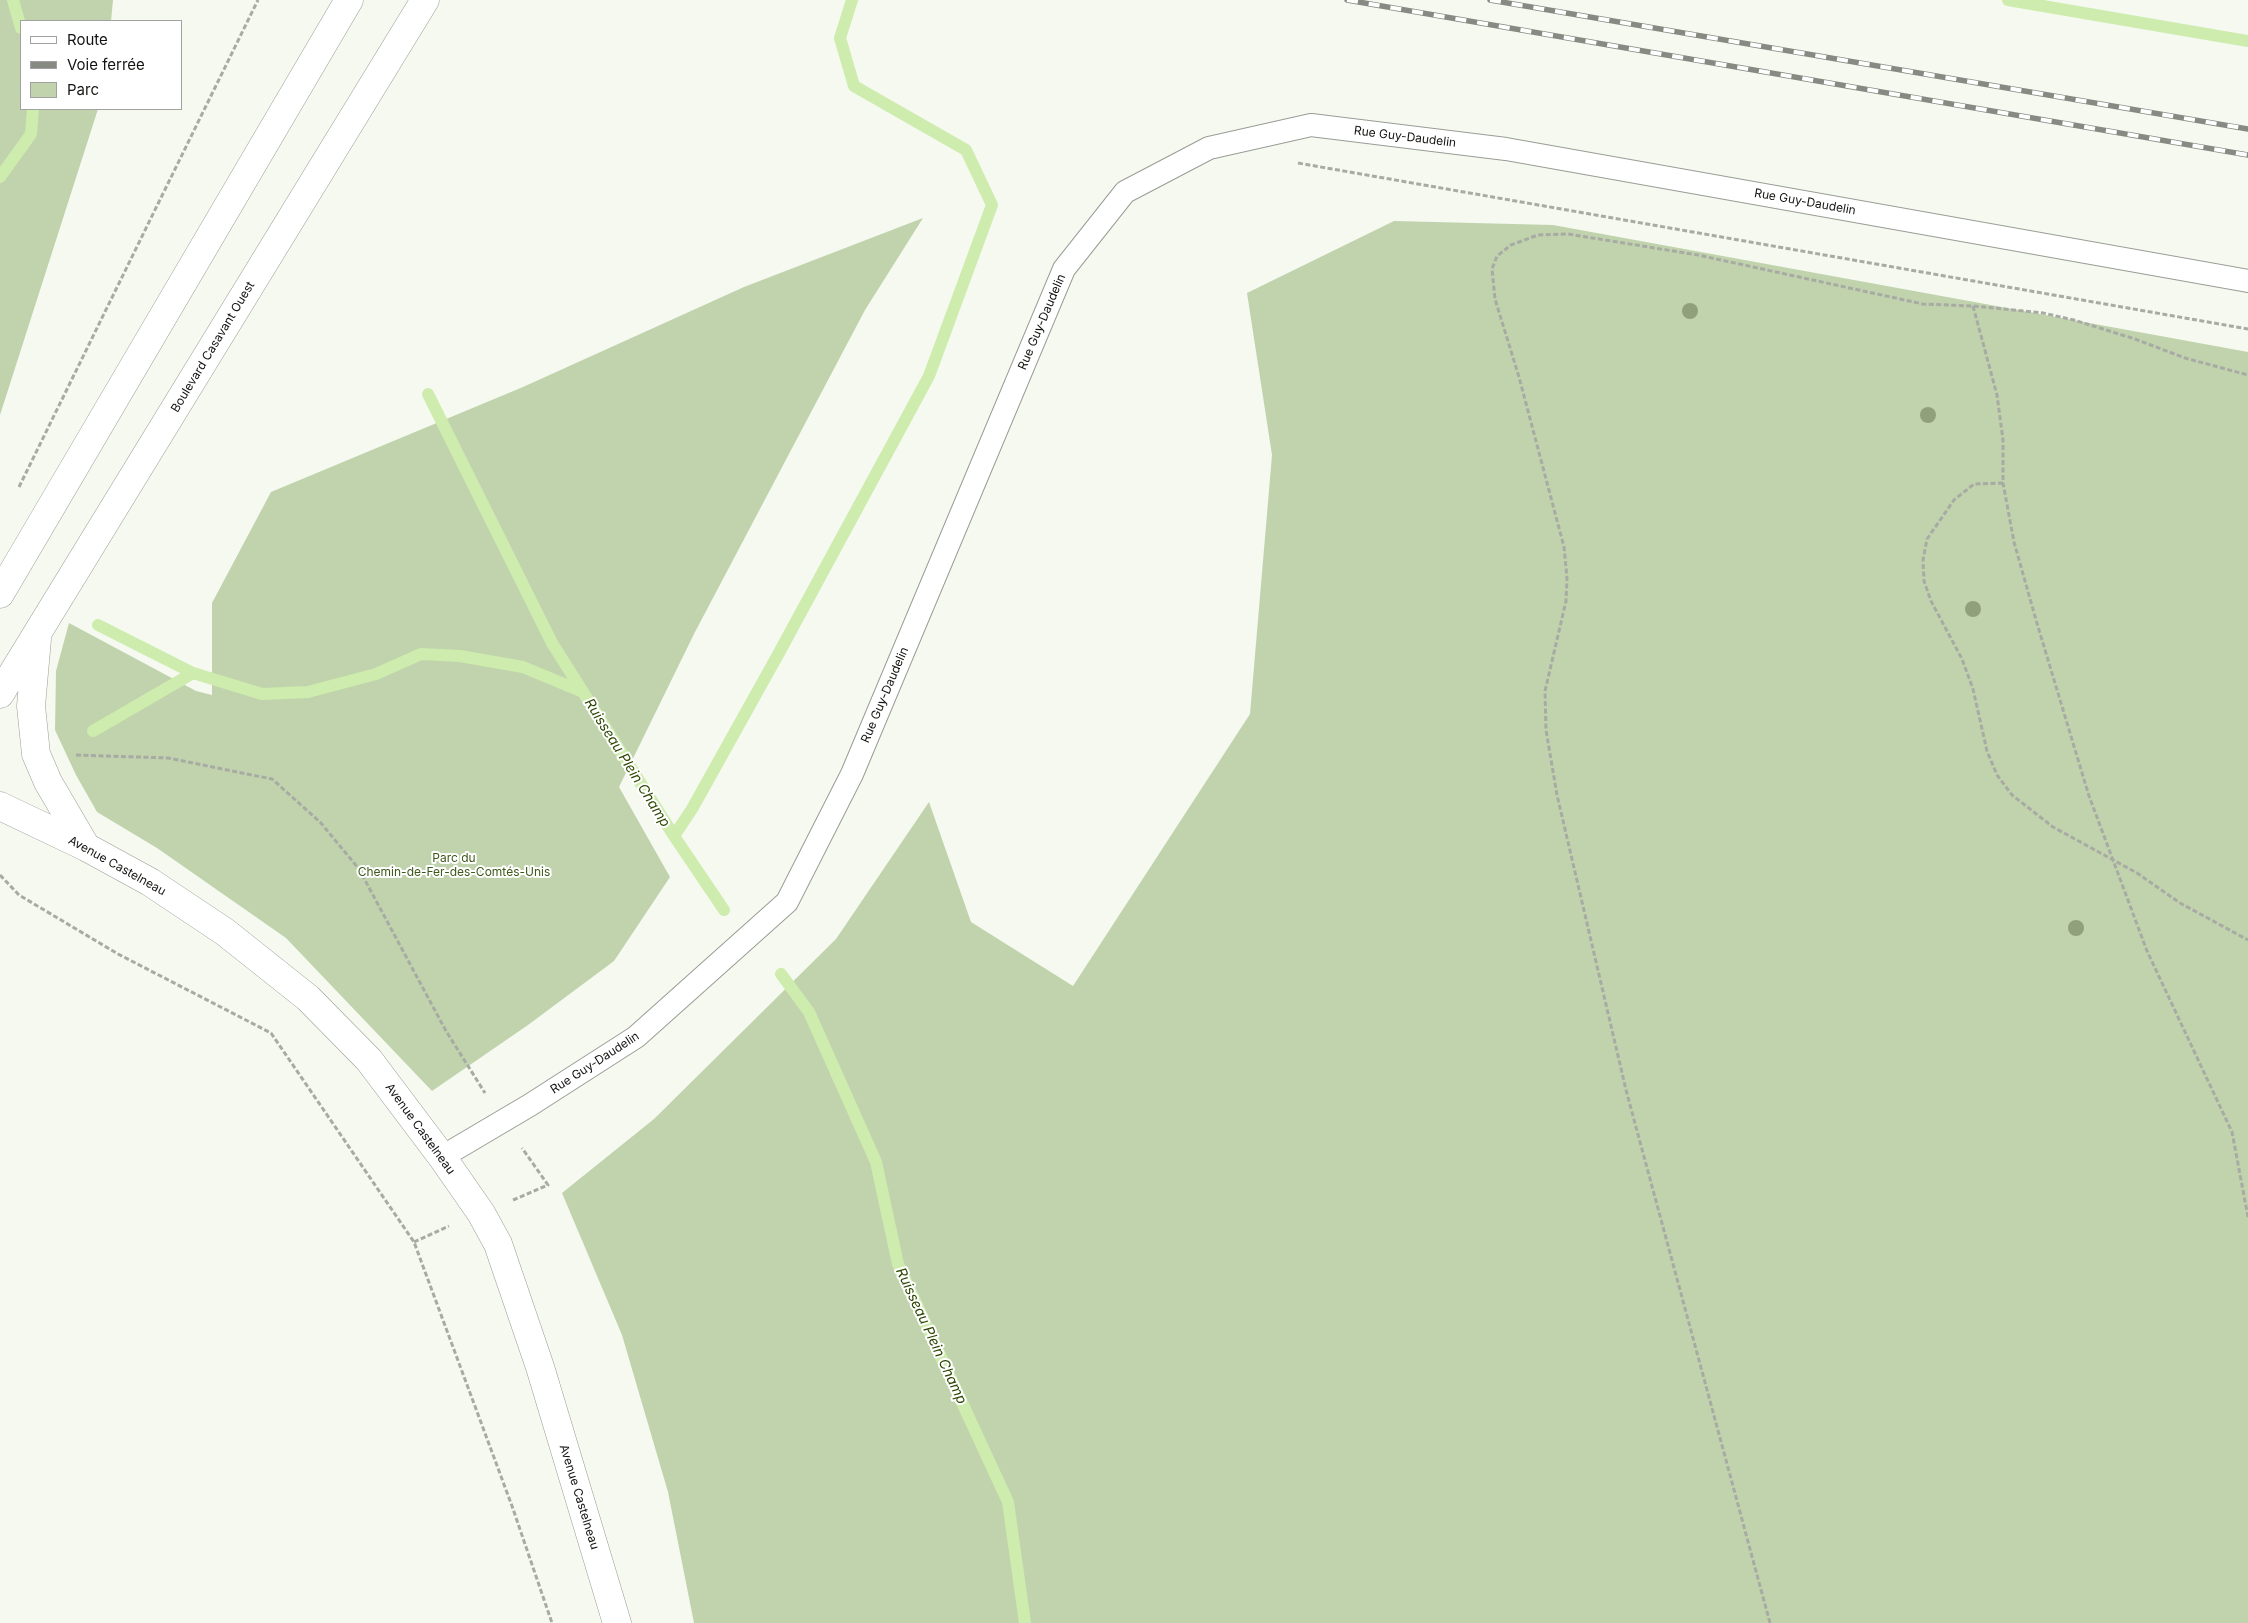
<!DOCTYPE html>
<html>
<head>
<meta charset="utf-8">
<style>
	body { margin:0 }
	#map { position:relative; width:2248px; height:1623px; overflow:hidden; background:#f5f9f0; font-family:Inter,sans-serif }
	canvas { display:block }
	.legend { position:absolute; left:20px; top:20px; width:162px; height:90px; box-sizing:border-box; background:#fff; border:1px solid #a1a1a0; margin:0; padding:6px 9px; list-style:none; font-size:15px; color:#131411 }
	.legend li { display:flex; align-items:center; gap:10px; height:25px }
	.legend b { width:25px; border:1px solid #a1a1a0 }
</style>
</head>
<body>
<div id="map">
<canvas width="2248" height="1623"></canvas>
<ul class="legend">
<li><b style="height:6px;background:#fff"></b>Route</li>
<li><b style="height:6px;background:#878a83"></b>Voie ferrée</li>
<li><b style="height:14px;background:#c0d3ac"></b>Parc</li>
</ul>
</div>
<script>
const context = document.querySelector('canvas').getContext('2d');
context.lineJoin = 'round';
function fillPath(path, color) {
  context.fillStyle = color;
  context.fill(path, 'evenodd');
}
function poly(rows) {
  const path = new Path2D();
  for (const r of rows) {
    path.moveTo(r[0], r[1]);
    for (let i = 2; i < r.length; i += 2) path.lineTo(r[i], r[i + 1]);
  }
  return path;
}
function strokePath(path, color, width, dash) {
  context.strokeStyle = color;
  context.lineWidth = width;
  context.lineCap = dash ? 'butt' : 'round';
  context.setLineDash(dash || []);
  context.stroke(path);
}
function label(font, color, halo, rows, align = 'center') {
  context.font = font + ' Inter,sans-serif';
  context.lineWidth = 4;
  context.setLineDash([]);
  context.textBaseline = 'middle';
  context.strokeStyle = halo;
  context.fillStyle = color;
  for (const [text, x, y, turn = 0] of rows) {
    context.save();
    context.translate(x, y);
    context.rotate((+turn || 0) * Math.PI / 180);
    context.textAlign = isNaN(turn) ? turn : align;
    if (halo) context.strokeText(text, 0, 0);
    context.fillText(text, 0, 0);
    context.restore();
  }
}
const green = poly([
	[0,0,113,0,111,21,21,21,21,109,98,109,0,415],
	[923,218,865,310,695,632,619,787,670,877,614,961,528,1025,432,1091,286,938,157,848,97,812,76,775,55,730,56,671,69,623,196,691,212,695,212,603,271,492,523,387,744,287],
	[1394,221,1553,225,2248,352,2248,1623,694,1623,668,1492,622,1335,562,1193,654,1119,836,939,929,802,971,922,1073,986,1250,714,1272,455,1247,293]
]);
const stream = poly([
	[13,0,21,28],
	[2008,0,2248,41],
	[0,177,31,134,33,109],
	[428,394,552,643,674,836,724,910],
	[98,625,193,673,262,694,308,692,376,674,421,654,460,656,523,667,583,692],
	[93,731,193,673],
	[674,836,692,809,780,651,929,376,992,205,966,150,854,86,840,38,852,0],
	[781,974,809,1012,876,1162,898,1264,1008,1502,1025,1623]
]);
const path = poly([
	[1298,163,2248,329],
	[1973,306,1997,395,2003,440,2003,483,2014,542,2036,620,2089,796,2147,951,2232,1132,2248,1217],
	[2003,483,1974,484,1954,500,1927,539,1923,560,1924,581,1931,601,1962,659,1973,689,1987,751,1997,775,2012,795,2053,827,2137,873,2180,903,2248,940],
	[19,487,258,0],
	[76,755,168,758,272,779,320,822,359,869,446,1031,485,1093],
	[0,875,19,895,118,954,271,1033,414,1242,512,1506,552,1623],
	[513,1200,548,1185,522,1148],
	[414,1242,449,1226],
	[1770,1623,1626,1090,1557,795,1546,730,1545,691,1566,601,1567,578,1564,547,1519,377,1495,299,1492,269,1497,256,1511,245,1538,235,1568,234,1698,255,1923,304,1973,306,2043,313,2074,320,2135,339,2185,358,2248,375]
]);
const service = poly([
	[442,1157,530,1105,636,1037,787,902,852,774,1064,269,1125,192,1209,148,1311,125,1506,149,2248,281]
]);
const tertiary = poly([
	[0,806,86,847,150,882,225,932,308,998,369,1060,442,1157,481,1213,498,1244,540,1367,617,1623]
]);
const secondary = poly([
	[0,594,349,0],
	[37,639,31,706,36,754,48,782,86,847],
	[0,694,425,0]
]);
const rail = poly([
	[1347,0,2248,155],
	[1490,0,2248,129]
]);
const trees = [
	[1690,311],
	[1928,415],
	[1973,609],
	[2076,928]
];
const streetNames = [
	["Rue Guy-Daudelin",1405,137,7],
	["Rue Guy-Daudelin",1805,202,10],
	["Rue Guy-Daudelin",1042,322,-67],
	["Boulevard Casavant Ouest",213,347,-59],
	["Rue Guy-Daudelin",885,695,-67],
	["Avenue Castelneau",117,866,29],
	["Rue Guy-Daudelin",595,1063,-33],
	["Avenue Castelneau",420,1129,54],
	["Avenue Castelneau",579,1497,73]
];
const parkNames = [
	["Parc du",454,858],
	["Chemin-de-Fer-des-Comtés-Unis",454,872]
];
const waterNames = [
	["Ruisseau Plein Champ",627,763,58],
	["Ruisseau Plein Champ",931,1336,65]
];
fillPath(green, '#c0d3ac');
strokePath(stream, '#cdecad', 12);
strokePath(service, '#999d95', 24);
strokePath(tertiary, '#999d95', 29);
strokePath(secondary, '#999d95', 29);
strokePath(path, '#a8aba4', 3, [5, 2.5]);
strokePath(service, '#fff', 22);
strokePath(tertiary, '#fff', 28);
strokePath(secondary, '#fff', 28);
strokePath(rail, '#878a83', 5.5);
strokePath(rail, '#fff', 4, [11]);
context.fillStyle = '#90a079';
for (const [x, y] of trees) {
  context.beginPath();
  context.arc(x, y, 8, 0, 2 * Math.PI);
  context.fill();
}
label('12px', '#131411', '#fff', streetNames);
label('12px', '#3d5818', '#fff', parkNames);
label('italic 14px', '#2e4702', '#fff', waterNames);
</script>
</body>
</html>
